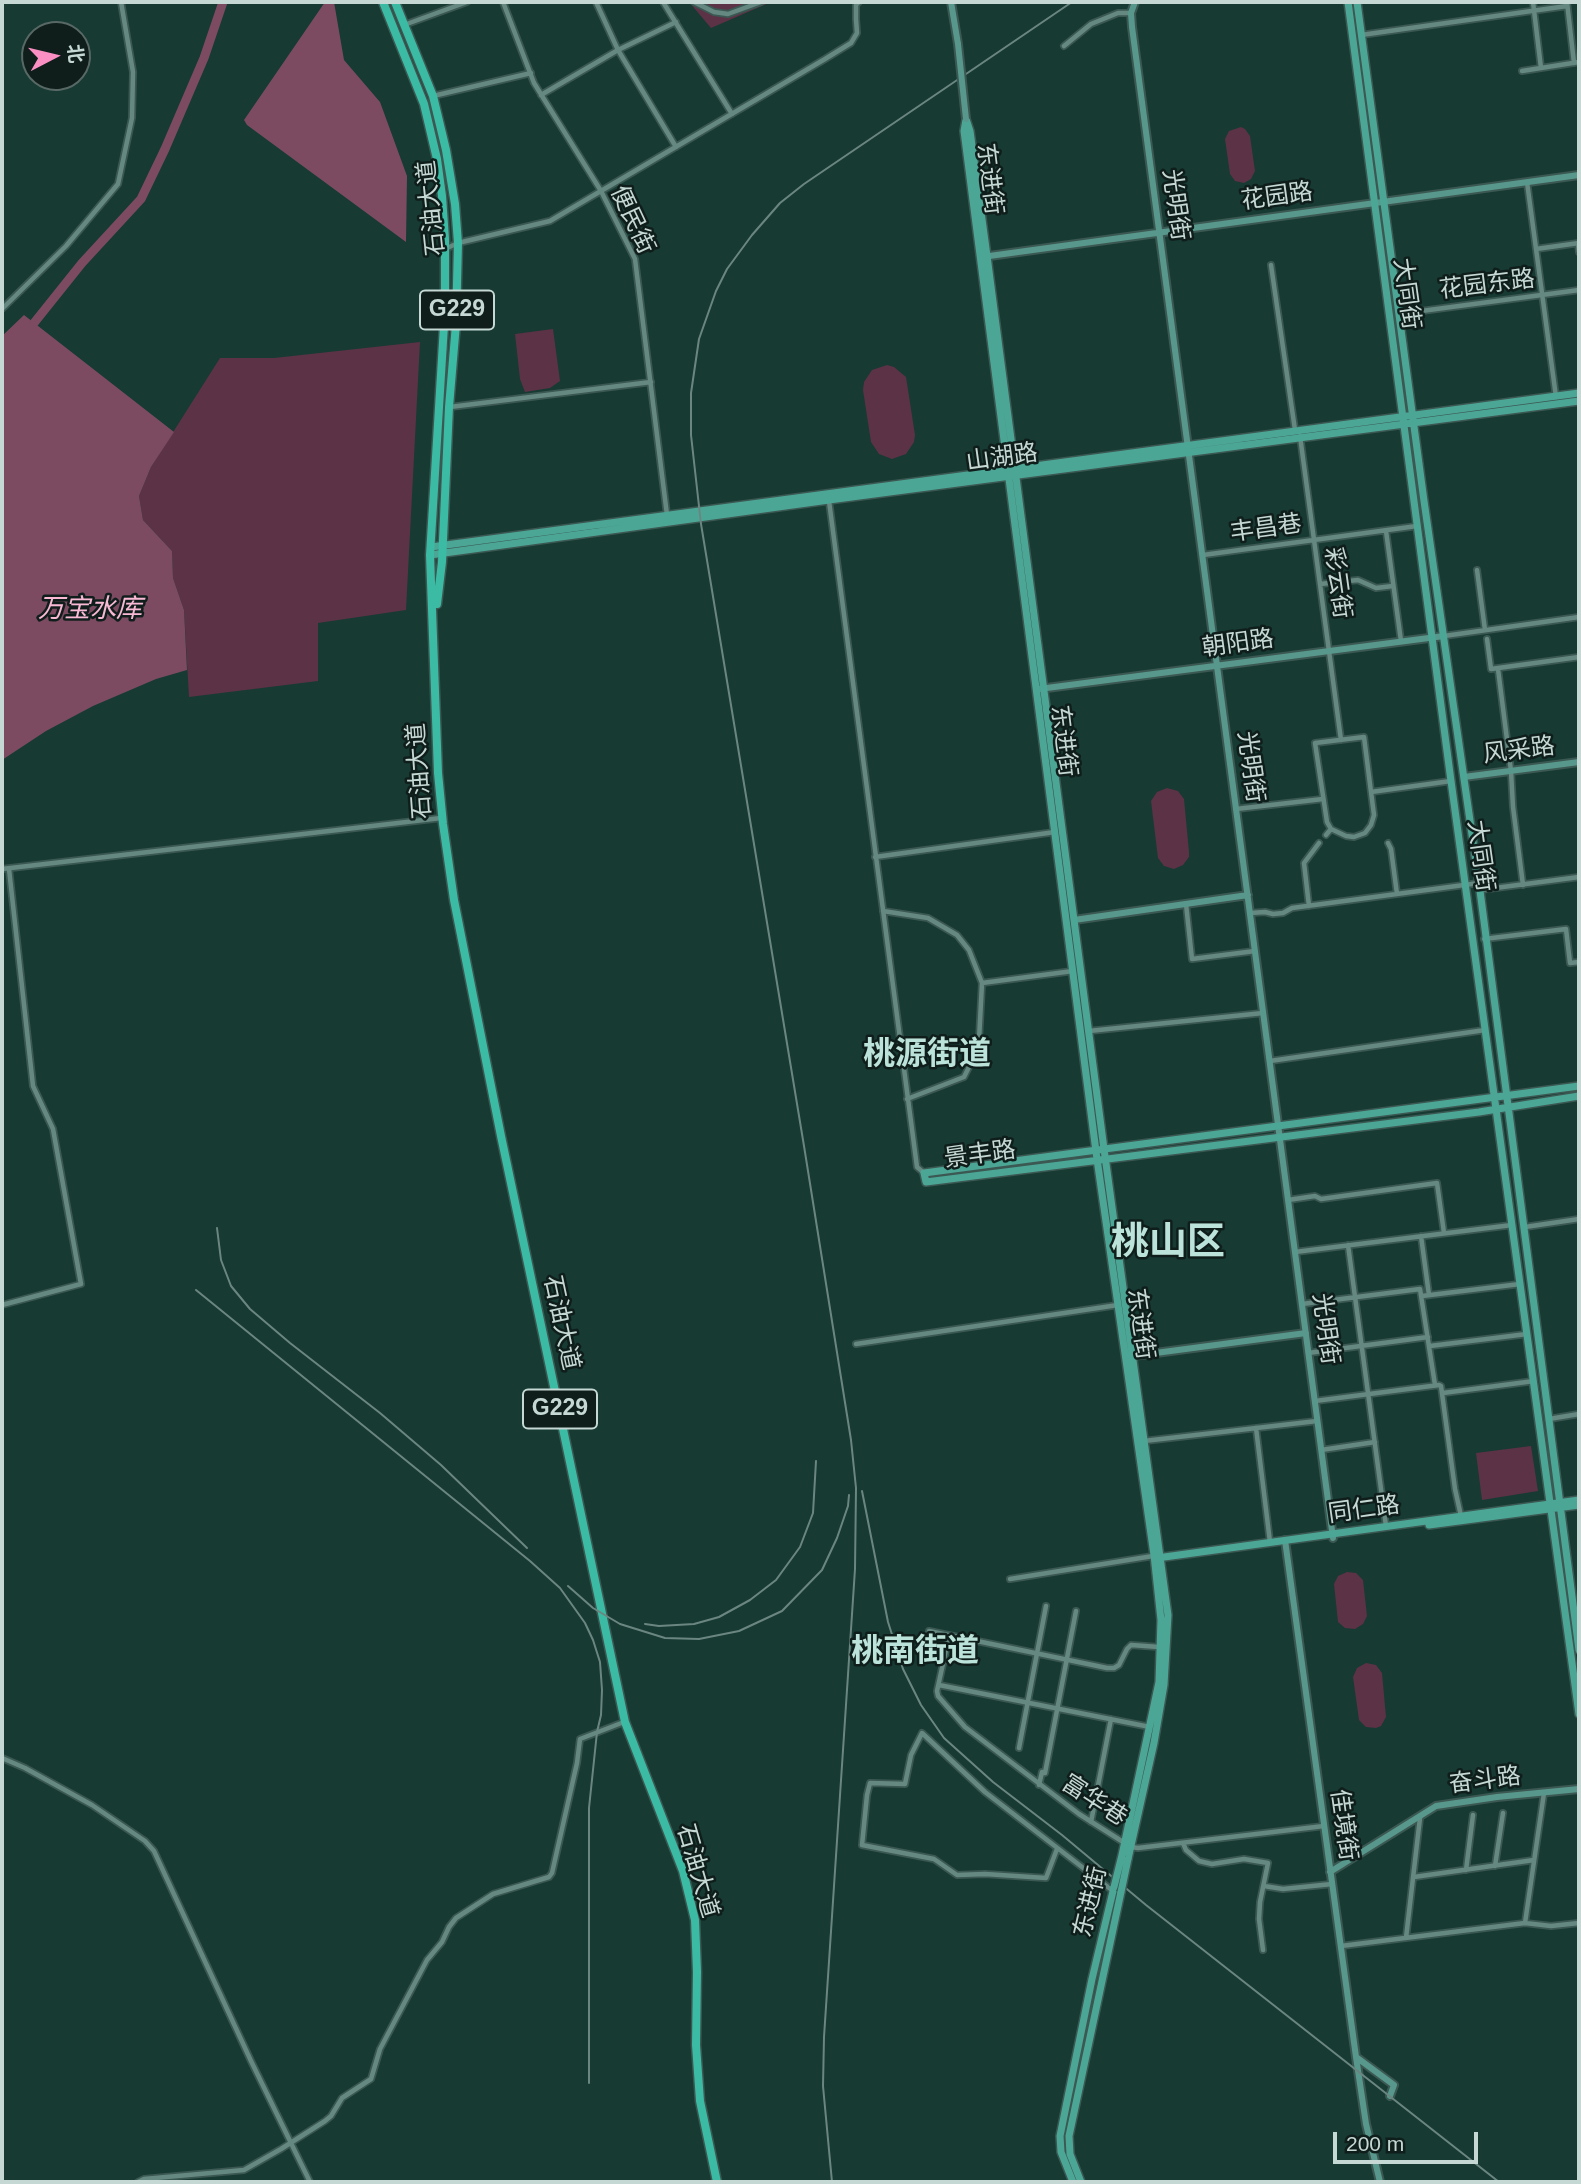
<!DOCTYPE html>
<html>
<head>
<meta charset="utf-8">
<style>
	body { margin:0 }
	#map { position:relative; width:1581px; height:2184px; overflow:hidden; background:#173a33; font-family:Arial,"Noto Sans SC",sans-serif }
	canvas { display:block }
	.frame { position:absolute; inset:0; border:4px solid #c5d8d3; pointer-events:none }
	.north { position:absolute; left:21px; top:21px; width:70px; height:70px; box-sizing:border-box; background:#0f1e1b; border:2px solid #586865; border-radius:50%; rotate:83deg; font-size:19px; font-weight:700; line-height:28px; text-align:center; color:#c5d8d3 }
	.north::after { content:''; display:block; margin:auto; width:24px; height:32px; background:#fb8fc3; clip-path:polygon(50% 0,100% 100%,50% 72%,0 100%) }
	.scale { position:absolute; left:1333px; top:2132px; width:145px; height:32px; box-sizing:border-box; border:4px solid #c5d8d3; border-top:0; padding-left:9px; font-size:21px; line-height:24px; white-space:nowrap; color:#c5d8d3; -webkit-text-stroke:5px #0f1e1b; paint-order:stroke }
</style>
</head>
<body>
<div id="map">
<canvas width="1581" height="2184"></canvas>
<div class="frame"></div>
<div class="north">北</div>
<div class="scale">200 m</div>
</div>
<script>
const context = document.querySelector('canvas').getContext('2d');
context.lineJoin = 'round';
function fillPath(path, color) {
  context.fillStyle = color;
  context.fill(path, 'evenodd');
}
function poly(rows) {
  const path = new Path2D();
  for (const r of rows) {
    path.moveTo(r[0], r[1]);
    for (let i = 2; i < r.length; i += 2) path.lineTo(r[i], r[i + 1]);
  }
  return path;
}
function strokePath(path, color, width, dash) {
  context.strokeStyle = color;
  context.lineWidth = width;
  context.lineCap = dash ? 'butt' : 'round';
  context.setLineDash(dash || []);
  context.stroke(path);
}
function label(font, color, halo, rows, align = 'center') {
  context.font = font + ' Arial,"Noto Sans SC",sans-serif';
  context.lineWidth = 5;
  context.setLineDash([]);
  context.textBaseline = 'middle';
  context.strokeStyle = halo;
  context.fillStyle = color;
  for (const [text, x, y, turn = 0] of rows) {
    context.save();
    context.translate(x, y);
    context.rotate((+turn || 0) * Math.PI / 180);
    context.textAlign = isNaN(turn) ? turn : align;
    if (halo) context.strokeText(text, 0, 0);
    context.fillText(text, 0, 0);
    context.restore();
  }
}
const green = poly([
	[689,2,771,2,711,28],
	[1241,127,1245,129,1250,136,1255,171,1251,179,1244,183,1235,181,1230,174,1225,139,1229,131],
	[553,329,560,381,550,388,525,392,520,379,515,334],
	[420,342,406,610,318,623,318,681,189,697,184,610,173,578,172,551,143,520,139,496,151,467,220,358,274,358],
	[887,365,894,367,906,377,915,435,914,442,906,454,892,459,879,454,871,442,863,390,864,382,872,370],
	[1167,788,1178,791,1184,799,1189,852,1189,857,1183,865,1174,869,1164,866,1158,858,1151,801,1157,792],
	[1531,1446,1538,1491,1482,1500,1476,1453],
	[1347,1572,1356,1573,1363,1580,1367,1616,1363,1624,1355,1629,1345,1628,1338,1622,1334,1584,1338,1576],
	[1366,1663,1376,1665,1382,1673,1386,1717,1381,1726,1376,1728,1366,1727,1359,1720,1353,1677,1357,1668]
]);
const water = poly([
	[325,2,334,2,344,60,380,102,407,176,406,242,247,125,244,120],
	[24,315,174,432,151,467,139,496,143,520,172,551,173,578,184,610,187,670,156,679,93,706,46,731,2,760,2,336]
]);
const river = poly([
	[34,323,82,263,141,199,165,149,204,58,223,2]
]);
const street = poly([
	[503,2,534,83,601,191,635,259,667,515],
	[596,2,618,50,676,147],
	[663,2,732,114],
	[694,2,714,12,728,14,761,2],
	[1533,2,1541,68],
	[1567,2,1574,63],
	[404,25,467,2],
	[1361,35,1567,6],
	[1064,46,1091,24,1118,13,1131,13],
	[1522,71,1579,62],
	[541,95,618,50,676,22],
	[433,96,531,73],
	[1527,182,1556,397],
	[1578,243,1579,252],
	[445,249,458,243,550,221,825,59,851,43,857,33,856,19,856,5,859,2],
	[1536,249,1579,243],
	[1271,265,1295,430],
	[2,309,66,246,118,184,132,118,133,72,121,2],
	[1399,314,1579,290],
	[450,407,651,382],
	[1300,436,1341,740],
	[829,501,917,1167,924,1173],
	[1386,531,1401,641],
	[1203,555,1417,526],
	[1477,570,1485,630],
	[1320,584,1358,580,1376,588,1393,586],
	[1444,636,1579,617],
	[1487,639,1491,669,1579,657],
	[1498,669,1511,771,1513,807,1523,885],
	[1371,792,1364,737,1315,743,1327,822,1331,829,1346,836,1354,837,1365,833,1371,825,1374,815,1371,792,1451,781],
	[1236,809,1323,799],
	[1326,835,1331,829],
	[1388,843,1391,849,1397,894],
	[875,857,1055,832],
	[2,869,441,818],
	[1480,890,1579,877],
	[1186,904,1192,959,1255,951],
	[1309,906,1304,863,1319,843],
	[883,911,928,918,957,935,969,950,982,983,1073,971],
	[1250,913,1265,912,1273,914,1283,913,1292,908,1479,883],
	[1484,939,1566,929,1570,963,1579,962],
	[1089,1031,1263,1013],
	[1270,1061,1485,1030],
	[907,1099,964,1077,976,1053,979,1040,982,983],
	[1288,1200,1315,1196,1321,1199,1437,1183,1444,1233],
	[1525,1227,1579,1219],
	[1421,1236,1429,1295],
	[1348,1245,1386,1526],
	[1295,1252,1512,1225],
	[1422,1296,1520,1284],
	[1302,1304,1420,1289,1435,1385],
	[2,1305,81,1284,53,1129,33,1086,9,869],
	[856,1344,1118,1305],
	[1430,1346,1527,1334],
	[1308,1353,1428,1337],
	[1443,1393,1534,1381],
	[1315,1401,1439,1385,1441,1386,1455,1489,1461,1516],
	[1549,1419,1579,1414],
	[1256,1428,1270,1542],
	[1144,1441,1317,1421],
	[1321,1450,1375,1442],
	[1010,1579,1153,1556],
	[929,1631,1107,1668,1114,1668,1119,1665,1127,1649,1131,1645,1159,1647],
	[949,1636,937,1691,938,1696,965,1727,1079,1814,1131,1847,1138,1848,1324,1826],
	[939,1685,1150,1727],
	[1019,1748,1046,1606],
	[2,1758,25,1768,92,1805,145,1841,154,1851,251,2061,310,2182],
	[1039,1785,1042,1772,1045,1773,1076,1611],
	[1091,1822,1111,1719],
	[1183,1843,1186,1850,1199,1861,1212,1864,1244,1859,1268,1863,1260,1902,1259,1919,1263,1950],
	[1057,1849,1046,1878,985,1874,957,1875,934,1859,862,1845,867,1795,870,1783,905,1784,911,1755,922,1733,985,1792,1113,1891],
	[1495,1866,1503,1813],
	[1466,1870,1473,1815],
	[1414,1877,1534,1860],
	[1264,1886,1283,1889,1332,1884],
	[1525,1923,1544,1793],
	[1406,1938,1420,1818],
	[1341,1946,1525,1923,1551,1926,1579,1923],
	[138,2182,144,2179,244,2170,281,2149,325,2121,331,2116,342,2098,371,2079,380,2049,427,1960,442,1942,449,1927,456,1918,493,1894,549,1877,552,1873,577,1763,580,1739,624,1722]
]);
const secondary = poly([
	[951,2,958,44],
	[1135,2,1131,13,1132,27,1333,1538],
	[982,257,1579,175],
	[1039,689,1444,636],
	[1464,777,1579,762],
	[1074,920,1248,895],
	[1133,1356,1306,1333],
	[1285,1540,1356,2057,1394,2085,1390,2096],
	[1330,1872,1436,1806,1497,1797,1579,1789],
	[1356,2057,1366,2124,1380,2182]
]);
const primary = poly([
	[1348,2,1451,781,1579,1714],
	[1357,2,1424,501,1479,883,1579,1650],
	[966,119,970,131,987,256,1104,1149,1168,1615,1164,1685,1154,1743,1128,1859],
	[966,120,964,131,1097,1159,1154,1555,1161,1620,1159,1682,1122,1855],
	[431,547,1579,393],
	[430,555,829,500,1579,401],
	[1579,1086,924,1173,926,1182,1479,1112,1579,1096],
	[1429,1525,1579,1505],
	[1157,1558,1579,1500],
	[1073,2182,1061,2152,1060,2136,1092,1979,1114,1887],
	[1081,2182,1070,2154,1069,2136,1121,1892]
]);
const highway = poly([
	[383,2,424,104,437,159,442,196,445,239,445,309,430,555,438,773,443,824,454,900,501,1136,625,1722,683,1871,695,1920,697,1972,696,2045,700,2101,717,2182],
	[395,2,433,96,446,150,455,204,458,243,456,324,449,407,442,562,437,604]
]);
const rail = poly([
	[217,1228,221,1260,231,1286,250,1309,290,1343,380,1413,441,1465,527,1548],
	[196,1290,530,1561,560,1588,585,1623,593,1640,600,1662,602,1690,601,1715,597,1732,589,1808,589,2083],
	[862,1491,888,1622,903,1669,921,1705,944,1738,993,1782,1062,1835,1146,1905,1499,2182],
	[568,1586,593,1608,620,1624,665,1638,699,1639,739,1631,782,1611,822,1570,837,1538,848,1506,849,1495],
	[645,1624,659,1626,694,1624,719,1617,750,1600,776,1580,800,1547,813,1513,816,1461],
	[832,2182,823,2086,824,2037,855,1569,856,1488,851,1440,804,1146,701,524,691,435,691,393,699,339,716,291,727,269,752,235,780,203,804,184,1072,2]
]);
const secondaryBridge = poly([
	[958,44,966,119]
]);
const primaryBridge = poly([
	[1114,1887,1122,1855],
	[1121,1892,1128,1859]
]);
const shields = [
	[457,310,74],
	[560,1409,74]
];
const shieldNames = [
	["G229",457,310],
	["G229",560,1409]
];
const streetNames = [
	["东进街",989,179,83],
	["花园路",1277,197,-8],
	["光明街",1175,205,82],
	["石油大道",432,208,-96],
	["便民街",632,220,65],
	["花园东路",1487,285,-7],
	["大同街",1406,294,82],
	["山湖路",1002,458,-8],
	["丰昌巷",1266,529,-8],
	["彩云街",1337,583,82],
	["朝阳路",1238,644,-8],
	["东进街",1063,741,83],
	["风采路",1519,751,-7],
	["光明街",1250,767,82],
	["石油大道",420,771,-94],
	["大同街",1480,856,82],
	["景丰路",980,1155,-8],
	["石油大道",561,1323,78],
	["东进街",1140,1324,82],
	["光明街",1325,1329,82],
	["同仁路",1364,1510,-8],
	["奋斗路",1485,1781,-7],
	["富华巷",1094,1801,33],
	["佳境街",1343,1825,82],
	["石油大道",697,1871,74],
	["东进街",1091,1902,-77]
];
const waterNames = [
	["万宝水库",90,610]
];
const districtNames = [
	["桃源街道",927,1055],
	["桃南街道",915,1652]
];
const townNames = [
	["桃山区",1168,1244]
];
fillPath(green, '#5c3246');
fillPath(water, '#7c4b62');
strokePath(river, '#7c4b62', 9);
strokePath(street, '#3b5852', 8);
strokePath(secondary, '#3b5852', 10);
strokePath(primary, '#3b5852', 10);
strokePath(highway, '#3b5852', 11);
strokePath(street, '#658981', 4.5);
strokePath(secondary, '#58988c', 6);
strokePath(primary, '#4ca696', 7);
strokePath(highway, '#3bbaa4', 8);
strokePath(rail, '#6b8680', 2);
strokePath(secondaryBridge, '#3b5852', 10, []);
strokePath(primaryBridge, '#3b5852', 10, []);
strokePath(secondaryBridge, '#58988c', 6);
strokePath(primaryBridge, '#4ca696', 7);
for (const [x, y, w] of shields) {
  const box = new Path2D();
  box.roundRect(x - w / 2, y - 19.5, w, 39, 5);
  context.fillStyle = '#0f1e1b';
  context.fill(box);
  strokePath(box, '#c5d8d3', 2);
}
label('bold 23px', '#c5d8d3', null, shieldNames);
label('24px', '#c5d8d3', '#0f1e1b', streetNames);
label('italic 26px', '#f9b9d5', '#0f1e1b', waterNames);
label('bold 32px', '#bce3d9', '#0f1e1b', districtNames);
label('bold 38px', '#bce3d9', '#0f1e1b', townNames);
</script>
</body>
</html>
